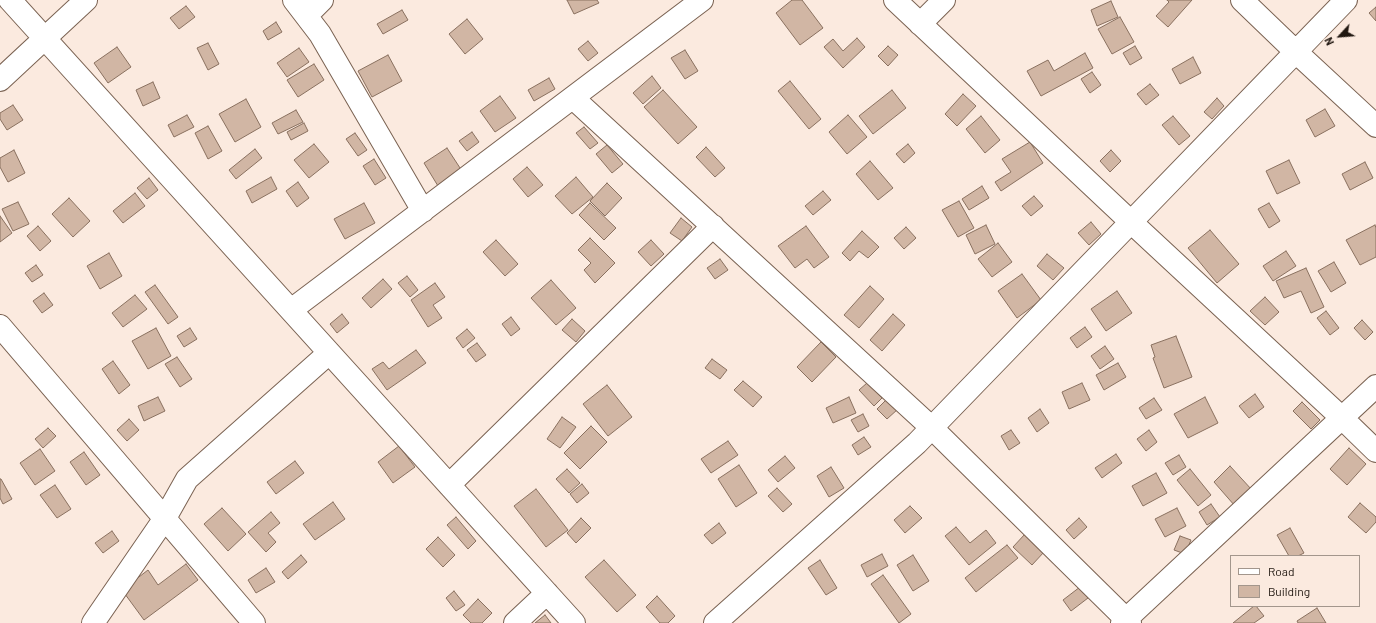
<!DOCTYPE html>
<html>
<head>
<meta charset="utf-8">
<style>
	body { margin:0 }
	#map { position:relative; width:1376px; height:623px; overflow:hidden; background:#fbeadf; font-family:Barlow,sans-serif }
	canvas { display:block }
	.legend { position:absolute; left:1230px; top:555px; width:130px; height:52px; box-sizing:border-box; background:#fbeadf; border:1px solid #a3968c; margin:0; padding:5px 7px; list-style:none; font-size:12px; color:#201710 }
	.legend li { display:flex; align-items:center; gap:8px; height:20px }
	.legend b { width:20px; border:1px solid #a3968c }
	.north { position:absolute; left:1320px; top:16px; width:40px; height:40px; -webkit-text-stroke:3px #fbeadf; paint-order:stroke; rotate:244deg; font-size:11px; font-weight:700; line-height:16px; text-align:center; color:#201710 }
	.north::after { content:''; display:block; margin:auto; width:14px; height:18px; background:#201710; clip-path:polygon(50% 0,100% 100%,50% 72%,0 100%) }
</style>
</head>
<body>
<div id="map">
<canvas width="1376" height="623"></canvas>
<ul class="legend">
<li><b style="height:5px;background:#fff"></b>Road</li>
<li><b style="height:11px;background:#d1b6a4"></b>Building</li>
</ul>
<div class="north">N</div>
</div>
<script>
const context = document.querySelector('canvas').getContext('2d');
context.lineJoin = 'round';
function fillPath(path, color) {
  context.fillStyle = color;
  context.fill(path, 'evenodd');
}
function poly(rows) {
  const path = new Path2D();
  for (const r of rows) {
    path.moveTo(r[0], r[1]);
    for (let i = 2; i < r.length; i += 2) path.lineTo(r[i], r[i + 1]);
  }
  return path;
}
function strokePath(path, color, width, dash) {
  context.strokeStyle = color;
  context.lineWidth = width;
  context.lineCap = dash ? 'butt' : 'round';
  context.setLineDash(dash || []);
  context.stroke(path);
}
const building = poly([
	[567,0,597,0,599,3,574,14,567,0],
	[792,0,802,0,823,28,800,45,776,13,792,0],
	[1167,0,1192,0,1168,27,1156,16,1169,2,1167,0],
	[1111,1,1118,17,1097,26,1091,10,1111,1],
	[186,6,195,17,179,29,170,18,186,6],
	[1376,7,1376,21,1369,13,1376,7],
	[402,10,408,20,383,34,377,24,402,10],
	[1120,17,1134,42,1112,54,1098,29,1120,17],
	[467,19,483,39,465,54,449,34,467,19],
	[276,22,282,32,268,40,263,31,276,22],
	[857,38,865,47,843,68,824,47,833,39,843,51,857,38],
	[588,41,598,53,588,61,578,49,588,41],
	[208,43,219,64,208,70,197,48,208,43],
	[888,46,898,55,888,66,878,56,888,46],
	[1135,46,1142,58,1130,65,1123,53,1135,46],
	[117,47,131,67,108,83,94,63,117,47],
	[299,48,309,62,287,77,277,63,299,48],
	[685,50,698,71,685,79,671,58,685,50],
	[1085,53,1093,68,1041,96,1027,71,1048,60,1054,71,1085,53],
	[388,55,402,81,372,97,358,71,388,55],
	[1193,57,1201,73,1180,84,1172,69,1193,57],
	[314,64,324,80,298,97,287,80,314,64],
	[1092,72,1101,85,1090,93,1081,79,1092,72],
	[652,76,661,88,643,104,633,93,652,76],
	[549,78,555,89,534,101,528,90,549,78],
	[790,81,821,119,809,129,778,91,790,81],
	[153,82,160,98,143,106,136,90,153,82],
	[1150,84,1159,95,1146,105,1137,94,1150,84],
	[663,90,697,127,678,144,644,107,663,90],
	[892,90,906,108,873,134,859,116,892,90],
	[963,94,976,106,957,126,945,114,963,94],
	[500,96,516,118,495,132,480,111,500,96],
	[1217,98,1224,106,1212,119,1204,112,1217,98],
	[246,99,261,127,235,142,219,114,246,99],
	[13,105,23,120,7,130,0,119,0,113,13,105],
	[1325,109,1335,126,1315,137,1306,120,1325,109],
	[296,110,303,122,278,134,272,123,296,110],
	[187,115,194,127,174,137,168,125,187,115],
	[848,115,867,137,847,154,829,132,848,115],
	[981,116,1000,140,985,153,966,129,981,116],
	[1173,116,1190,136,1179,145,1162,125,1173,116],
	[304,123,308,131,291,140,287,132,304,123],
	[208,126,222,151,208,159,195,133,208,126],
	[584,127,598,143,590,149,576,133,584,127],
	[472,132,479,142,467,151,459,141,472,132],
	[355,133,367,150,358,156,346,139,355,133],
	[1030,142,1043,163,1001,191,995,182,1011,172,1002,159,1030,142],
	[314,144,329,162,309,178,294,160,314,144],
	[908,144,915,153,904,163,896,154,908,144],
	[607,145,623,164,612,173,596,154,607,145],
	[706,147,725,168,715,177,696,157,706,147],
	[447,148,462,171,438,186,424,163,447,148],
	[255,149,262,158,236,179,229,170,255,149],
	[14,150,25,173,8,182,0,167,0,158,14,150],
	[1111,150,1121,161,1110,172,1100,161,1111,150],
	[374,159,386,178,375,185,363,166,374,159],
	[1289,160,1300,183,1277,194,1266,171,1289,160],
	[870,161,893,188,878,200,856,174,870,161],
	[1365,162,1373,178,1350,190,1342,174,1365,162],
	[527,167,543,185,528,197,513,179,527,167],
	[271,177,277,189,252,203,246,191,271,177],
	[576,177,593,197,572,214,555,196,576,177],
	[149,178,158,190,147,199,137,188,149,178],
	[298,182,309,198,297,207,286,191,298,182],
	[607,183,622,198,605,216,590,201,607,183],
	[982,186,989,198,969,210,962,199,982,186],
	[823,191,831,200,813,215,805,206,823,191],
	[135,193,145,206,123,223,113,211,135,193],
	[1034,196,1043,206,1031,216,1022,206,1034,196],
	[69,198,90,221,73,237,52,214,69,198],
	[959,201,974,228,958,237,942,210,959,201],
	[18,202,29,224,13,231,2,209,18,202],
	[364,203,375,223,345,239,334,219,364,203],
	[590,203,616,228,604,240,579,215,590,203],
	[1269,203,1280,221,1269,228,1258,209,1269,203],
	[0,216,12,233,0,242,0,216],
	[681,218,692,227,682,241,670,233,681,218],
	[1091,222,1101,234,1089,245,1078,233,1091,222],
	[986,225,995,244,975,254,966,235,986,225],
	[1375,225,1376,228,1376,257,1360,265,1346,240,1375,225],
	[38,226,51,241,40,251,27,236,38,226],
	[806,226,829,257,814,268,807,259,795,268,778,246,806,226],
	[906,227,916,238,904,249,894,238,906,227],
	[1210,230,1239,264,1217,283,1188,248,1210,230],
	[862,231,879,247,868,258,859,251,850,261,842,253,862,231],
	[590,238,615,263,595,283,584,270,591,263,578,250,590,238],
	[496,240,518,264,505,276,483,252,496,240],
	[651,240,664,254,651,266,638,252,651,240],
	[998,243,1012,262,992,277,978,259,998,243],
	[1286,251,1296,266,1273,281,1263,266,1286,251],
	[109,253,122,276,100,289,87,266,109,253],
	[1047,254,1064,268,1053,280,1037,266,1047,254],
	[720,259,728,270,715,279,707,268,720,259],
	[1334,262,1346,283,1331,292,1318,271,1334,262],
	[36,265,43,275,32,282,25,273,36,265],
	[1306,268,1324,307,1311,313,1301,291,1284,298,1276,281,1306,268],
	[1022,274,1041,300,1017,318,998,291,1022,274],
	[407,276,418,290,410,297,398,283,407,276],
	[383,279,392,289,371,308,362,298,383,279],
	[551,280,576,308,556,325,531,298,551,280],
	[435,283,445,297,433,305,442,318,428,327,411,300,435,283],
	[155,285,178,317,168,324,145,292,155,285],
	[870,286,884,299,859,328,844,315,870,286],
	[1117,291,1132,313,1106,331,1091,309,1117,291],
	[44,293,53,305,42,313,33,301,44,293],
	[135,295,147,309,123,327,112,313,135,295],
	[1265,297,1279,312,1265,325,1250,311,1265,297],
	[1326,311,1339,328,1330,335,1317,318,1326,311],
	[342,314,349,323,337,333,330,324,342,314],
	[893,314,905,325,882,351,870,340,893,314],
	[511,317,520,329,511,336,502,324,511,317],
	[572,319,585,331,576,342,562,330,572,319],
	[1362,320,1373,332,1365,340,1354,328,1362,320],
	[1085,327,1092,337,1077,348,1070,338,1085,327],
	[156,328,171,356,148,369,132,341,156,328],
	[190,328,197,339,184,347,177,336,190,328],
	[467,329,475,338,463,348,456,338,467,329],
	[1176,336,1192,377,1164,388,1153,358,1155,357,1151,345,1176,336],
	[821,342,836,357,812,382,797,367,821,342],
	[477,343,486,355,476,362,467,350,477,343],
	[1105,346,1114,359,1100,369,1091,356,1105,346],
	[416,350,426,363,387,390,372,369,383,362,389,369,416,350],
	[177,357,192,379,180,387,165,364,177,357],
	[712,359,727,370,720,379,705,368,712,359],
	[113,361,130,385,119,394,102,369,113,361],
	[1118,363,1126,377,1104,390,1096,375,1118,363],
	[743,381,762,397,753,407,734,390,743,381],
	[867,383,882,398,874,406,859,390,867,383],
	[1082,383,1090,400,1069,409,1062,392,1082,383],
	[607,385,632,417,608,436,583,404,607,385],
	[1255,394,1264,407,1249,418,1239,406,1255,394],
	[158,397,165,411,144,421,138,406,158,397],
	[849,397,856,413,833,423,826,408,849,397],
	[1205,397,1218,423,1188,438,1174,414,1205,397],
	[888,398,898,409,887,419,877,409,888,398],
	[1154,398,1162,410,1146,419,1139,408,1154,398],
	[1302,402,1320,420,1311,429,1293,411,1302,402],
	[1040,409,1049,423,1037,432,1028,418,1040,409],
	[863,414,869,426,858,432,851,420,863,414],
	[562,417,576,427,560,448,547,439,562,417],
	[129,419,139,430,127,441,117,430,129,419],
	[591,426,607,442,580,469,564,453,591,426],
	[48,428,56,436,43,448,35,439,48,428],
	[1011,430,1020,443,1009,450,1001,436,1011,430],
	[1149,430,1157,442,1146,451,1137,439,1149,430],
	[864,437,871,447,858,455,852,445,864,437],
	[728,441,738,455,711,473,701,459,728,441],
	[399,446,415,467,393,483,378,462,399,446],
	[1349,448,1366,464,1347,485,1330,469,1349,448],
	[40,449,55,471,35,485,20,463,40,449],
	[84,452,100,475,86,485,70,462,84,452],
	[1116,454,1122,463,1102,478,1095,468,1116,454],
	[1179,455,1186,467,1173,475,1165,463,1179,455],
	[785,456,795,468,778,482,768,470,785,456],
	[295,461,304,473,276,494,267,482,295,461],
	[739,465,757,493,736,507,718,479,739,465],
	[1230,466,1252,490,1235,506,1214,482,1230,466],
	[831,467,844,488,829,497,817,476,831,467],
	[567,469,580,483,569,493,556,479,567,469],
	[1190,469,1211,495,1198,506,1177,480,1190,469],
	[1156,473,1167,493,1143,506,1132,486,1156,473],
	[0,479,1,479,12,499,3,504,0,498,0,479],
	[582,484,589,493,577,503,570,494,582,484],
	[55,485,71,509,57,518,40,495,55,485],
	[777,488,792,504,783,512,768,496,777,488],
	[536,489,568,530,546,547,514,506,536,489],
	[333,502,345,519,315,540,303,524,333,502],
	[1360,503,1376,517,1376,522,1366,533,1348,517,1360,503],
	[1211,504,1220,517,1207,525,1199,512,1211,504],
	[910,506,922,518,905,533,894,520,910,506],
	[222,508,246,534,228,551,204,524,222,508],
	[1177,508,1186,526,1165,537,1155,519,1177,508],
	[271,512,280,523,268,533,276,542,266,552,248,532,271,512],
	[456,517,476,541,468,549,447,525,456,517],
	[581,518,591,528,576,543,567,533,581,518],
	[1079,518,1087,527,1074,539,1066,530,1079,518],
	[719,523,726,533,712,544,704,535,719,523],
	[956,527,970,543,986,530,996,543,969,565,945,536,956,527],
	[1290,528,1304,553,1298,556,1289,556,1277,535,1290,528],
	[112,531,119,541,103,553,95,543,112,531],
	[1025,534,1044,552,1032,565,1013,547,1025,534],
	[1180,536,1191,540,1185,554,1174,550,1180,536],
	[438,537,455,555,443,567,426,549,438,537],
	[1007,545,1018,558,976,592,965,578,1007,545],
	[882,554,888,566,867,577,861,565,882,554],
	[301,555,307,562,288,579,282,572,301,555],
	[913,555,929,581,913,591,897,565,913,555],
	[604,560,636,595,617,612,585,577,604,560],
	[820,560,837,588,826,595,808,568,820,560],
	[186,564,198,580,144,620,122,590,148,570,158,585,186,564],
	[266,568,275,582,256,593,248,580,266,568],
	[883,575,911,614,899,623,871,584,883,575],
	[1080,587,1088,598,1071,611,1063,600,1080,587],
	[454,591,465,605,456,611,446,598,454,591],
	[657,596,675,616,668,623,660,623,646,607,657,596],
	[478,599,492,613,482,623,471,623,463,615,478,599],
	[1254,606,1256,606,1264,616,1254,623,1233,623,1254,606],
	[1317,608,1326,623,1298,623,1297,621,1317,608],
	[545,615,551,623,535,623,545,615]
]);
const minor = poly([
	[10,0,574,623],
	[294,0,320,34,423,211],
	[895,0,1131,222,1342,418,1376,451],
	[1242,0,1296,52,1376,126],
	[307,15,322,0],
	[920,24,944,0],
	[0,80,86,0],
	[573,98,932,428,1130,623],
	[291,310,702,0],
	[0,326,254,623],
	[449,485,713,226],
	[93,623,165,518,187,479,329,353],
	[515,623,547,593],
	[715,623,917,443,1346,0],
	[1122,623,1376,386]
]);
fillPath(building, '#d1b6a4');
strokePath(building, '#89705f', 1);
strokePath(minor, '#7a6252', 24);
strokePath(minor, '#fff', 22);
</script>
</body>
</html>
